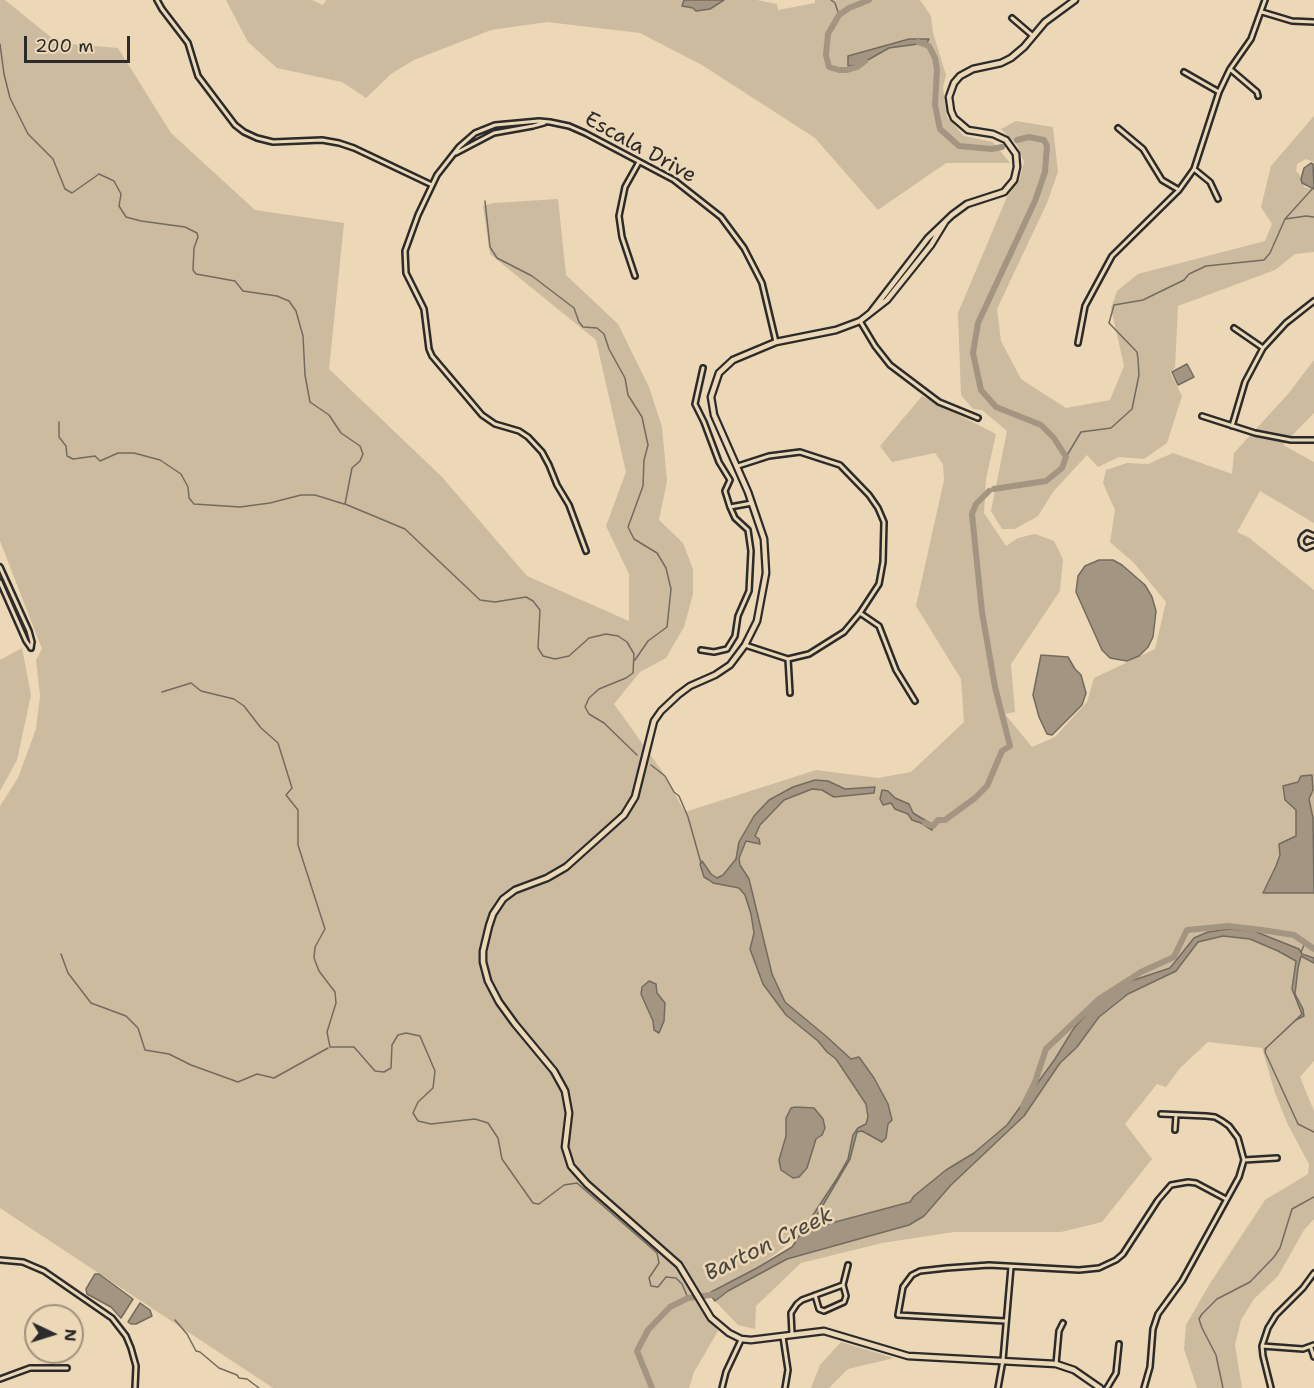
<!DOCTYPE html>
<html>
<head>
<meta charset="utf-8">
<style>
	body { margin:0 }
	#map { position:relative; width:1314px; height:1388px; overflow:hidden; background:#ecd7b6; font-family:"Shantell Sans",sans-serif }
	canvas { display:block }
	.north { position:absolute; left:24px; top:1304px; width:60px; height:60px; box-sizing:border-box; background:#ecd7b6; border:2px solid #9f927e; border-radius:50%; rotate:94deg; font-size:16px; font-weight:700; line-height:24px; text-align:center; color:#2b2b2b }
	.north::after { content:''; display:block; margin:auto; width:21px; height:27px; background:#2b2b2b; clip-path:polygon(50% 0,100% 100%,50% 72%,0 100%) }
	.scale { position:absolute; left:24px; top:36px; width:106px; height:27px; box-sizing:border-box; border:3px solid #2b2b2b; border-top:0; padding-left:8px; font-size:18px; line-height:21px; white-space:nowrap; color:#2b2b2b; -webkit-text-stroke:4px #ecd7b6; paint-order:stroke }
</style>
</head>
<body>
<div id="map">
<canvas width="1314" height="1388"></canvas>
<div class="north">N</div>
<div class="scale">200 m</div>
</div>
<script>
const context = document.querySelector('canvas').getContext('2d');
context.lineJoin = 'round';
function fillPath(path, color) {
  context.fillStyle = color;
  context.fill(path, 'evenodd');
}
function poly(rows) {
  const path = new Path2D();
  for (const r of rows) {
    path.moveTo(r[0], r[1]);
    for (let i = 2; i < r.length; i += 2) path.lineTo(r[i], r[i + 1]);
  }
  return path;
}
function strokePath(path, color, width, dash) {
  context.strokeStyle = color;
  context.lineWidth = width;
  context.lineCap = dash ? 'butt' : 'round';
  context.setLineDash(dash || []);
  context.stroke(path);
}
function label(font, color, halo, rows, align = 'center') {
  context.font = font + ' "Shantell Sans",sans-serif';
  context.lineWidth = 5;
  context.setLineDash([]);
  context.textBaseline = 'middle';
  context.strokeStyle = halo;
  context.fillStyle = color;
  for (const [text, x, y, turn = 0] of rows) {
    context.save();
    context.translate(x, y);
    context.rotate((+turn || 0) * Math.PI / 180);
    context.textAlign = isNaN(turn) ? turn : align;
    if (halo) context.strokeText(text, 0, 0);
    context.fillText(text, 0, 0);
    context.restore();
  }
}
const green = poly([
	[0,0,5,0,58,43,118,48,171,133,255,210,344,223,329,369,442,477,527,576,629,621,629,574,606,526,626,472,596,340,490,254,483,206,494,203,558,199,566,275,618,324,649,387,662,427,667,481,659,520,683,543,693,569,693,594,684,627,666,658,640,672,614,704,662,771,685,812,816,770,878,778,911,772,964,722,961,679,916,606,944,480,943,464,935,453,892,462,880,446,922,396,996,434,986,479,984,513,1006,546,1018,538,1035,534,1054,541,1063,559,1060,591,1011,664,1015,712,1005,714,1032,747,1055,737,1087,702,1094,678,1155,649,1166,602,1134,563,1110,542,1115,510,1103,483,1106,470,1127,463,1148,464,1173,453,1232,474,1234,453,1288,394,1314,360,1314,413,1283,445,1314,462,1314,523,1260,491,1237,532,1248,537,1314,590,1314,1061,1300,1077,1314,1111,1314,1219,1304,1230,1278,1276,1254,1299,1241,1320,1235,1345,1242,1388,1197,1388,1184,1349,1186,1325,1209,1285,1265,1200,1308,1174,1309,1164,1288,1125,1275,1093,1262,1048,1208,1042,1180,1068,1166,1087,1157,1084,1125,1124,1152,1159,1102,1222,1061,1232,954,1232,882,1243,801,1263,756,1306,755,1329,738,1325,715,1301,728,1291,787,1259,909,1225,864,1214,808,1229,757,1268,694,1299,718,1331,694,1372,689,1388,273,1388,0,1208,0,806,18,778,36,729,40,696,36,660,42,649,0,541],
	[226,0,312,0,323,5,326,0,684,0,682,6,692,8,709,7,723,0,757,0,777,4,778,10,815,3,815,0,920,0,931,16,933,33,946,75,943,87,947,117,964,136,993,142,1010,163,946,163,878,210,815,138,702,65,640,33,547,22,491,30,414,60,391,74,366,98,342,82,277,68,248,42],
	[1314,116,1314,162,1306,159,1297,164,1296,171,1300,175,1304,187,1314,190,1314,252,1295,254,1275,270,1178,306,1175,368,1170,372,1182,396,1167,443,1144,459,1119,457,1098,467,1087,455,1053,492,1038,516,1015,529,1002,529,991,511,1007,431,982,410,973,409,961,395,958,313,1007,197,1020,178,1024,162,1017,145,1001,129,1016,121,1053,127,1058,172,1047,203,997,309,1001,341,1021,379,1066,408,1110,400,1124,366,1111,308,1117,291,1138,274,1265,241,1272,224,1261,207,1271,166],
	[22,648,31,695,17,760,0,791,0,660],
	[841,1342,894,1358,848,1369,829,1388,811,1388,820,1365]
]);
const water = poly([
	[684,0,724,0,710,9,696,11,693,8,682,6,684,0],
	[909,39,929,39,926,45,918,44,889,48,859,65,848,66,848,56,909,39],
	[1311,163,1313,164,1314,189,1302,183,1301,179,1304,168,1311,163],
	[1187,364,1194,377,1178,385,1172,372,1187,364],
	[1099,560,1113,560,1122,565,1145,585,1152,597,1156,611,1153,637,1148,647,1139,656,1127,661,1110,658,1102,650,1076,592,1078,576,1085,566,1099,560],
	[1041,655,1068,657,1075,669,1081,675,1086,693,1082,705,1052,735,1047,734,1039,717,1033,695,1041,655],
	[1312,775,1313,790,1309,799,1313,818,1314,893,1263,893,1276,866,1280,855,1279,844,1296,836,1296,810,1285,800,1283,786,1298,782,1301,776,1312,775],
	[815,780,828,781,845,789,875,787,874,793,834,797,822,790,812,789,784,800,760,825,755,836,759,839,760,844,746,841,739,858,740,865,749,879,772,974,785,1002,827,1037,851,1059,859,1057,874,1078,888,1104,892,1120,888,1124,886,1138,882,1142,862,1131,857,1132,850,1159,809,1229,910,1202,914,1196,946,1170,974,1153,1007,1125,1055,1059,1074,1028,1097,1002,1128,982,1170,968,1194,938,1208,932,1229,929,1254,931,1299,949,1302,954,1314,958,1314,963,1301,956,1298,968,1295,994,1303,1009,1304,1016,1296,1020,1265,1049,1302,1014,1292,989,1296,961,1278,951,1250,939,1223,936,1198,942,1176,971,1128,994,1099,1017,1077,1047,1060,1063,1024,1116,951,1185,924,1216,909,1225,787,1259,728,1291,715,1301,709,1293,757,1268,792,1247,836,1180,848,1159,853,1135,858,1128,866,1124,868,1117,866,1104,836,1059,827,1052,818,1041,786,1015,763,984,750,949,754,933,751,914,745,895,739,888,713,883,709,880,704,877,700,864,702,861,711,874,717,878,723,875,736,859,739,842,754,816,769,800,793,787,815,780],
	[882,790,888,791,895,798,909,804,913,813,933,825,932,830,921,823,912,820,908,814,895,809,891,803,883,805,880,799,882,790],
	[649,981,656,984,657,993,665,1003,664,1021,659,1033,654,1030,653,1021,641,994,642,987,649,981],
	[795,1107,814,1108,823,1119,825,1128,822,1135,816,1139,807,1168,799,1177,793,1178,781,1170,779,1160,786,1136,786,1118,791,1108,795,1107],
	[95,1274,99,1274,133,1299,121,1318,111,1307,87,1294,86,1289,95,1274],
	[140,1303,150,1310,152,1316,136,1324,131,1324,128,1322,140,1303]
]);
const stream = poly([
	[831,0,835,3,839,15],
	[0,44,4,74,10,98,28,134,53,159,65,189,72,193,99,174,114,181,121,194,119,206,126,217,141,221,185,227,197,233,198,237,194,248,193,270,196,274,235,281,243,291,277,296,289,301,296,311,303,336,305,375,310,402,329,415,341,433,360,446,363,454,360,461,352,468,345,504,405,529,480,600,495,602,526,597,533,601,540,610,538,648,543,656,555,659,569,656,589,638,606,634,618,636,627,642,634,654,633,673,626,678,599,689,589,698,585,707,589,714,604,723,637,755],
	[485,201,490,247,497,258,532,276,574,308,579,322,583,327,597,328,604,334,609,349,625,378,628,395,642,417,648,445,644,460,643,486,628,527,634,539,657,553,666,568,671,589,667,627,648,641,635,660],
	[1285,219,1306,216,1314,217],
	[59,422,59,437,66,446,67,456,73,459,95,456,100,461,118,453,134,453,160,460,181,474,188,487,189,498,194,504,240,507,270,503,301,495,315,495,344,504],
	[1066,457,1081,432,1111,428,1132,409,1139,375,1138,359,1137,352,1109,323,1114,305,1143,300,1184,280,1189,274,1206,266,1264,260,1270,253,1285,219,1314,187],
	[162,692,191,683,201,691,234,699,244,706,261,728,278,743,292,788,286,795,298,810,298,845,325,929,315,947,314,958,319,971,335,992,336,1003,327,1032,330,1047,354,1047,375,1071,384,1072,391,1068,392,1045,398,1035,406,1033,420,1036,435,1071,433,1088,418,1102,413,1113,418,1121,431,1124,475,1119,488,1123,498,1138,502,1159,533,1203,539,1204,564,1185,577,1183,657,1253,659,1263,649,1278,651,1286,658,1287,666,1277,676,1278,682,1284,688,1298],
	[651,765,665,776,674,792,679,796,688,817,701,863],
	[1301,952,1305,943],
	[61,954,68,973,91,1003,126,1016,138,1028,145,1050,169,1054,191,1065,238,1082,257,1074,274,1078,328,1048],
	[1266,1048,1265,1052,1298,1124,1314,1132],
	[175,1320,187,1334,196,1351,200,1352,219,1368,237,1375,239,1378,247,1379,259,1388],
	[1223,1388,1216,1355,1202,1328,1199,1319,1202,1314,1217,1299,1250,1282,1274,1257,1280,1248,1292,1209,1314,1197]
]);
const river = poly([
	[918,42,929,46,935,58,937,69,935,105,940,129,959,146,992,149,1002,147],
	[865,61,857,67,847,70,839,70,829,67,826,55,828,34,839,15,849,8,869,0],
	[994,489,1046,481,1062,468,1066,457,1054,438,1041,425,996,407,981,390,973,353,978,323,1035,201,1045,172,1047,146,1044,140,1029,137,1017,140],
	[925,823,933,826,938,820,945,820,975,798,987,786,1002,751,1010,746,995,687,982,612,972,514,976,504,989,491],
	[1023,1106,1035,1082,1046,1049,1099,999,1141,972,1174,957,1187,930,1228,926,1262,930,1294,935,1314,949],
	[652,1388,637,1351,648,1330,670,1307,688,1298,718,1294]
]);
const street = poly([
	[157,0,162,9,188,43,198,76,235,125,244,132,257,138,273,142,322,140,339,143,354,148,432,185],
	[1262,12,1292,21,1314,22],
	[1012,18,1033,36],
	[1230,69,1257,92,1258,96],
	[1184,72,1219,92],
	[1118,128,1143,149,1162,180,1179,190],
	[456,153,494,133,533,126,544,123],
	[1194,169,1210,182,1218,199],
	[635,276,622,237,619,216,625,187,639,162],
	[860,321,875,346,890,365,939,402,978,418],
	[1234,328,1263,348],
	[1078,343,1085,306,1112,256,1179,190,1194,169,1219,92,1230,69,1251,39,1265,0],
	[703,368,695,404,704,422,719,462,730,480,725,491,730,507],
	[1202,416,1255,433,1291,440,1314,440],
	[1232,426,1245,382,1263,348,1286,323,1314,301],
	[738,466,769,456,800,452,840,465,869,495,878,508,884,522,883,562,879,584,860,613,844,632,809,654,788,659,745,645],
	[1314,536,1307,533,1303,536,1301,540,1302,545,1306,548,1314,545],
	[586,551,569,505,557,485,549,465,542,452,528,437,519,431,495,424,482,415,432,356,429,349,424,309,406,273,405,251,418,215,437,175,459,147,475,133,495,125,539,121,550,122,569,126,585,133,674,180,721,217,744,248,762,283,776,342],
	[0,567,29,631,32,642,31,648],
	[0,582,26,641,31,648],
	[860,613,879,626,896,670,915,701],
	[701,650,714,652,727,649,735,636,738,616,749,591,751,551,748,530,735,518,730,507,752,503],
	[788,659,790,693],
	[1175,1130,1176,1115],
	[1244,1160,1277,1158],
	[0,1260,23,1262,44,1271,112,1318,126,1336,131,1348,136,1366,135,1388],
	[843,1285,848,1265],
	[815,1295,819,1309,824,1311,844,1302,846,1296,843,1285],
	[1005,1321,898,1315,903,1287,912,1275,920,1271,947,1268,989,1265,1079,1270,1099,1268,1116,1260,1123,1254,1158,1200,1171,1185,1188,1182,1196,1183,1226,1199],
	[792,1334,791,1313,797,1304,802,1300,843,1285],
	[783,1337,788,1370,785,1388],
	[1262,1346,1303,1349,1314,1345],
	[1311,1348,1314,1357],
	[1056,1364,1059,1331,1063,1323],
	[0,1379,30,1368,67,1368],
	[722,1388,726,1372,741,1340],
	[998,1388,1003,1360,1011,1267],
	[1107,1388,1116,1373,1119,1344],
	[1144,1388,1150,1367,1153,1329,1158,1314,1182,1281,1239,1177,1244,1160,1238,1138,1229,1126,1222,1121,1215,1117,1206,1116,1161,1114],
	[1271,1388,1263,1356,1262,1346,1268,1328,1276,1315,1303,1288,1314,1273]
]);
const secondary = poly([
	[945,222,931,245,887,300,860,321,836,330,776,342,733,360,719,373,711,397,714,415,748,492,764,539,766,573,757,621,745,645,730,665,715,675,690,686,678,695,661,711,654,721,635,797,624,815,566,867,547,878,515,890,503,899,493,914,489,926,483,951,483,962,488,981,499,1002,515,1024,554,1071,565,1091,569,1113,565,1147,571,1166,587,1184,679,1265,711,1318,729,1333,741,1339,751,1340,824,1331,908,1356,1056,1364,1074,1370,1100,1388],
	[871,312,928,238,952,215,967,204,1004,192,1014,180,1017,167,1016,154,1006,140,993,134,968,130,954,118,951,111,949,97,954,83,960,76,973,69,1001,63,1011,58,1024,47,1045,22,1075,0]
]);
const streetNames = [
	["Escala Drive",640,148,29]
];
const waterNames = [
	["Barton Creek",769,1245,-26]
];
fillPath(green, '#cdbba0');
fillPath(water, '#a39581');
strokePath(water, '#736b5f', 1.5);
strokePath(stream, '#736b5f', 1.5);
strokePath(river, '#a39581', 6);
strokePath(street, '#2b2b2b', 8);
strokePath(secondary, '#2b2b2b', 9);
strokePath(street, '#ecd7b6', 3);
strokePath(secondary, '#ecd7b6', 4.5);
label('21px', '#2b2b2b', '#ecd7b6', streetNames);
label('italic 22px', '#494640', '#ecd7b6', waterNames);
</script>
</body>
</html>
